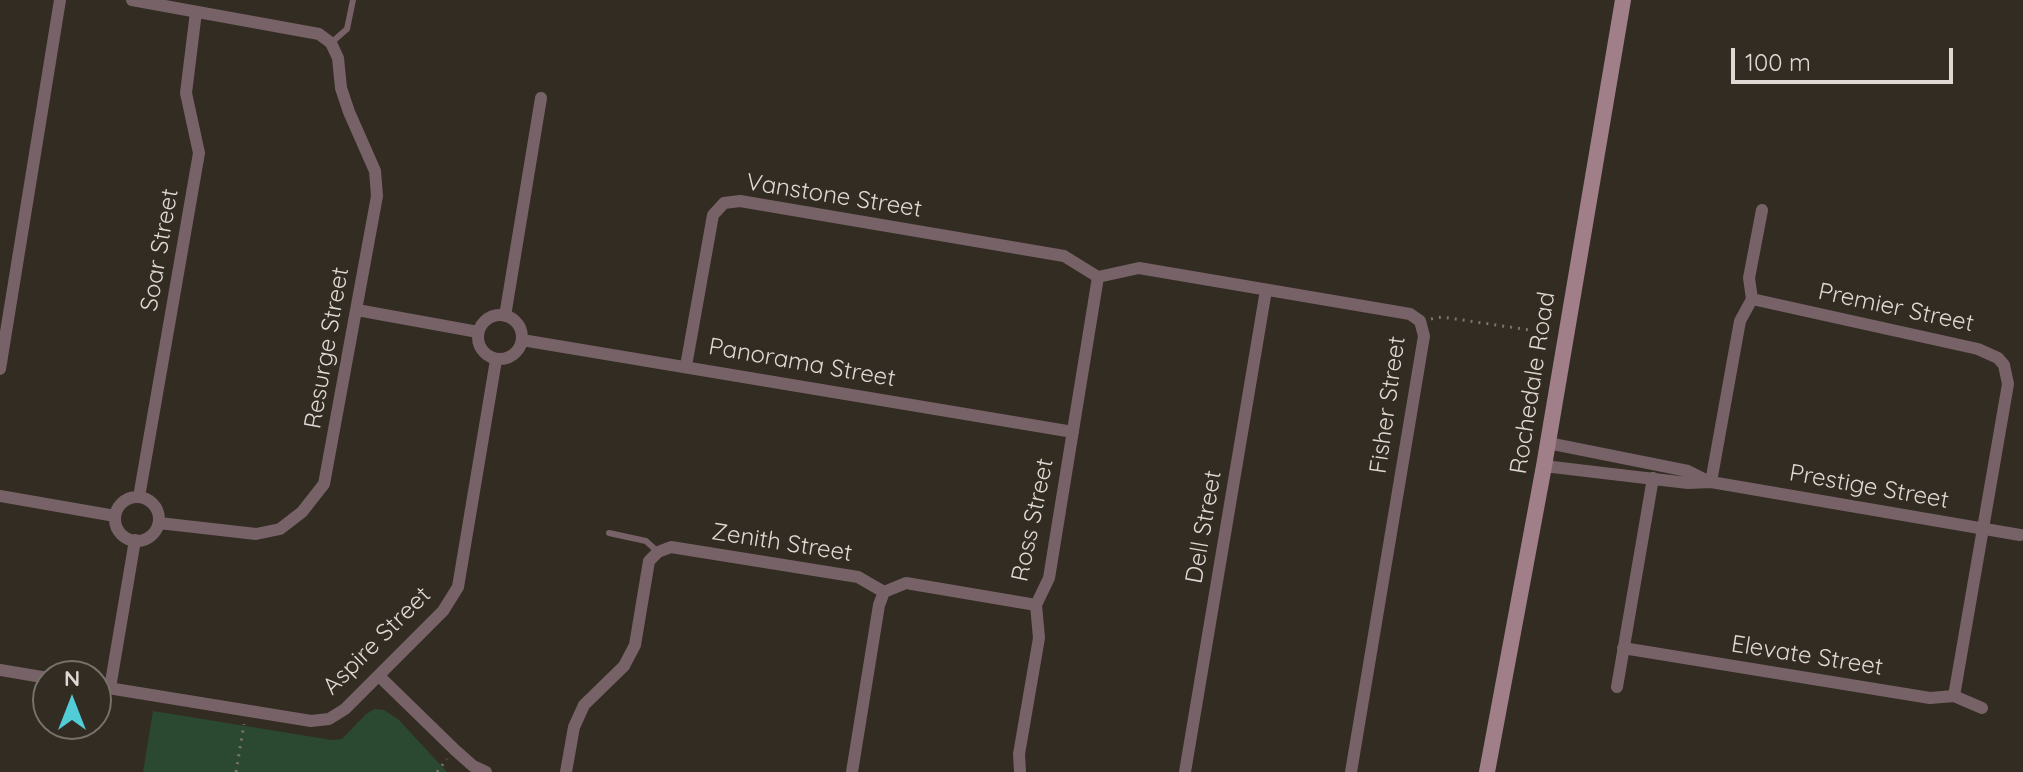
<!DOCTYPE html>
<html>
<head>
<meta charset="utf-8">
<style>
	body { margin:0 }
	#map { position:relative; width:2023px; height:772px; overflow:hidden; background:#332c23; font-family:Quicksand,sans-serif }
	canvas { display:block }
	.north { position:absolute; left:32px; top:660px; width:80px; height:80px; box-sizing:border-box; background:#332c23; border:2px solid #77716a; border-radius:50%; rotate:0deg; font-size:22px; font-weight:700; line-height:32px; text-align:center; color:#ded9d4 }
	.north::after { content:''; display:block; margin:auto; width:28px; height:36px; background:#52ccd6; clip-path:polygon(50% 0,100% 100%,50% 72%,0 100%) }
	.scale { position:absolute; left:1731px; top:48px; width:222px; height:36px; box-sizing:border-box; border:4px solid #ded9d4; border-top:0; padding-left:10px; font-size:24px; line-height:28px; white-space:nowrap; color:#ded9d4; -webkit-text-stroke:6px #332c23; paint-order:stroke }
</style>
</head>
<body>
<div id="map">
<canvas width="2023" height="772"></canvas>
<div class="north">N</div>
<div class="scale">100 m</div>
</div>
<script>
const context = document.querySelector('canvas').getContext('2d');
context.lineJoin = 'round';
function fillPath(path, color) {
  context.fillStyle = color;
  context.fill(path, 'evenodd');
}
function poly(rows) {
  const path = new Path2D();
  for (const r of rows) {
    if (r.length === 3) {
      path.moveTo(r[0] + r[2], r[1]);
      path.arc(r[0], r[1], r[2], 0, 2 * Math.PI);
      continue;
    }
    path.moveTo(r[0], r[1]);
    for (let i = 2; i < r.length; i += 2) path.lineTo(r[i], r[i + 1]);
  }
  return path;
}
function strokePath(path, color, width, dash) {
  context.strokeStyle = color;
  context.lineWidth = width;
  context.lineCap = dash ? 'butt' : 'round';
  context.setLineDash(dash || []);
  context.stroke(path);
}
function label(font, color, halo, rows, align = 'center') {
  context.font = font + ' Quicksand,sans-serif';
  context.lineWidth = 7;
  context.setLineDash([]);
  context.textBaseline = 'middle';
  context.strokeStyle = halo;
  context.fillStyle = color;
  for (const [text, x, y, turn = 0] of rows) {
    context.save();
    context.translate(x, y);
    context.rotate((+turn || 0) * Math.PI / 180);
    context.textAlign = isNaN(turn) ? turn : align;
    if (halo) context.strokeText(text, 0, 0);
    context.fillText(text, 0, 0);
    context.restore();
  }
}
const green = poly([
	[374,709,384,710,399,720,447,772,143,772,153,711,332,740,342,739,365,715]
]);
const path = poly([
	[1431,319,1442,317,1550,333],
	[236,772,244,724],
	[437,772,447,759]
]);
const lane = poly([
	[331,43,347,29,353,0],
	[609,533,646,541,658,552]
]);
const street = poly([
	[132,0,319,34,331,43,338,58,341,88,349,112,375,171,377,196,324,484,302,512,280,529,256,534,159,523],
	[1098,277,1139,268,1410,314,1420,321,1424,336,1351,772],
	[1752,299,1978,349,1998,358,2004,365,2008,384,1954,696],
	[357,310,478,332],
	[500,337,22],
	[505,316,541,98],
	[522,340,1073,432],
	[686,366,713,215,724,203,740,201,1064,256,1098,277],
	[0,369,60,0],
	[1548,443,1688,471,1708,481],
	[1544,466,1688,483,1711,482,2020,535],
	[1711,482,1740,321,1752,299,1749,278,1762,210],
	[0,496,115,516],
	[139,497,199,153,186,93,196,12],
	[137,519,22],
	[1623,648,1930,698,1954,696,1982,708],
	[0,670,48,678],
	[379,676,455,750,473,766,486,772],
	[96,686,311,721,329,719,345,709,443,611,458,587,496,360],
	[1617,687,1653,478],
	[110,688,135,540],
	[566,772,574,727,584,705,624,666,635,645,649,561,658,552,671,547,858,577,884,592,906,583,1036,605],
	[852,772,879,605,884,592],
	[1020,772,1019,754,1039,638,1036,605,1049,578,1098,277],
	[1185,772,1266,290]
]);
const secondary = poly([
	[1487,772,1544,466,1623,0]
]);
const streetNames = [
	["Vanstone Street",834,196,9],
	["Soar Street",160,250,-80],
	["Premier Street",1896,308,12],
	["Resurge Street",327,348,-80],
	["Panorama Street",802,363,10],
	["Rochedale Road",1533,383,-81],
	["Fisher Street",1388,405,-82],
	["Prestige Street",1869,487,10],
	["Ross Street",1033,520,-78],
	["Dell Street",1204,527,-80],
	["Zenith Street",782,543,9],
	["Aspire Street",377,641,-45],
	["Elevate Street",1807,656,9]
];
fillPath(green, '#2a4930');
strokePath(path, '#7b756e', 3, [2, 6]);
strokePath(lane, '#776267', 6);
strokePath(street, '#776267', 12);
strokePath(secondary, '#a17f88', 16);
label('24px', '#ded9d4', '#332c23', streetNames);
</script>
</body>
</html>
